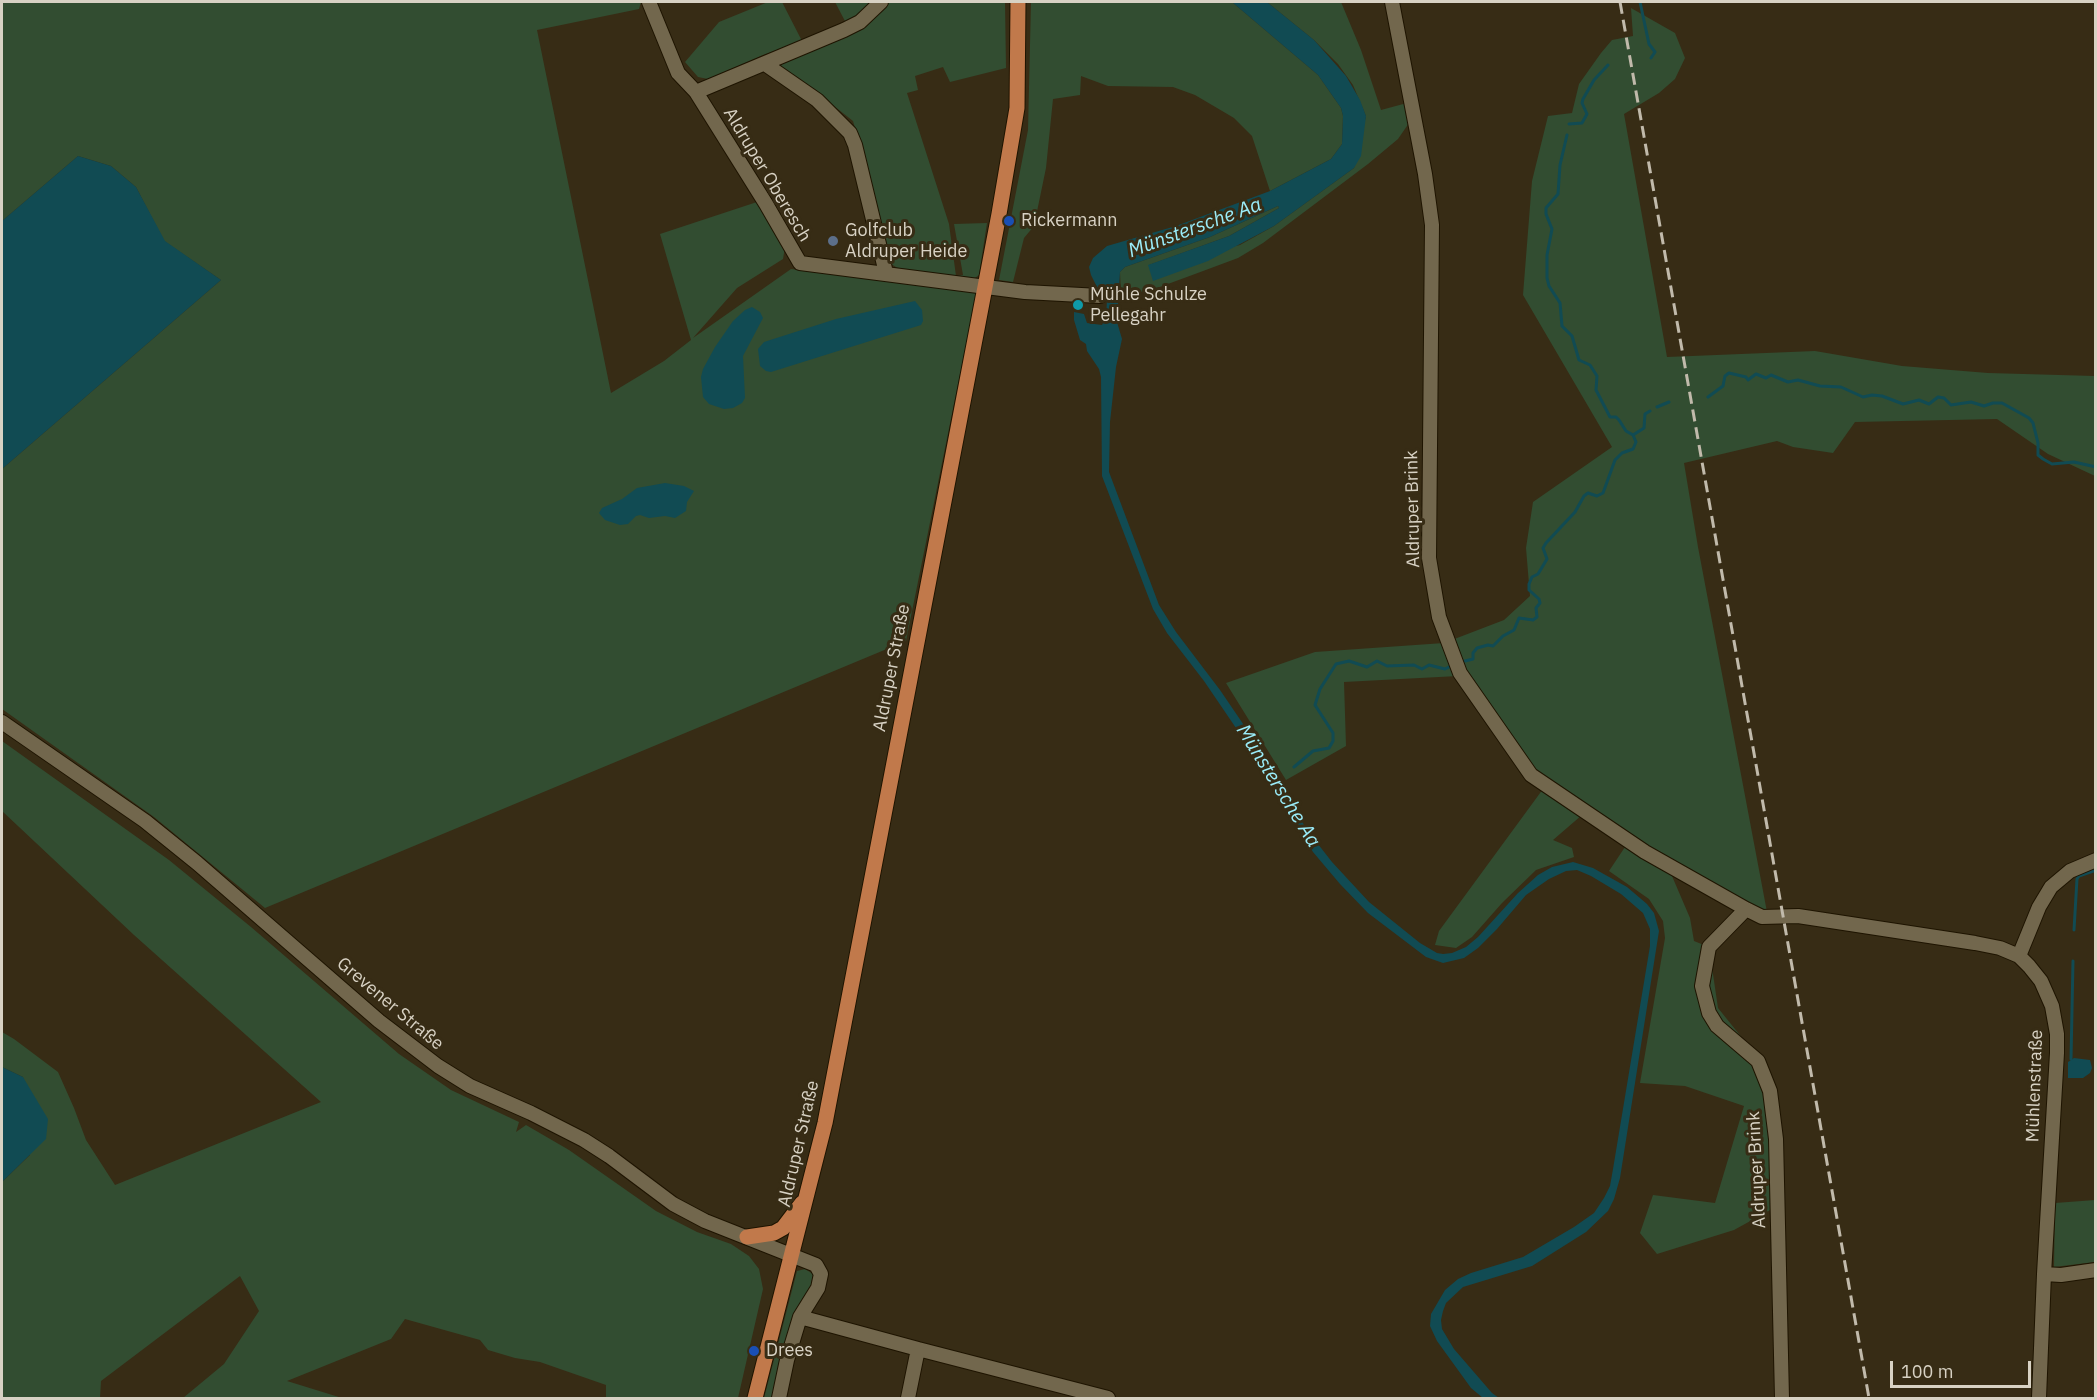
<!DOCTYPE html>
<html>
<head>
<meta charset="utf-8">
<style>
	body { margin:0 }
	#map { position:relative; width:2097px; height:1400px; overflow:hidden; background:#372c15; font-family:"IBM Plex Sans",sans-serif }
	canvas { display:block }
	.frame { position:absolute; inset:0; border:3px solid #d8d2c4; pointer-events:none }
	.scale { position:absolute; left:1890px; top:1361px; width:141px; height:27px; box-sizing:border-box; border:3px solid #d8d2c4; border-top:0; padding-left:8px; font-size:18px; line-height:21px; white-space:nowrap; color:#d8d2c4; -webkit-text-stroke:4px #372c15; paint-order:stroke }
</style>
</head>
<body>
<div id="map">
<canvas width="2097" height="1400"></canvas>
<div class="frame"></div>
<div class="scale">100 m</div>
</div>
<script>
const context = document.querySelector('canvas').getContext('2d');
context.lineJoin = 'round';
function fillPath(path, color) {
  context.fillStyle = color;
  context.fill(path, 'evenodd');
}
function poly(rows) {
  const path = new Path2D();
  for (const r of rows) {
    path.moveTo(r[0], r[1]);
    for (let i = 2; i < r.length; i += 2) path.lineTo(r[i], r[i + 1]);
  }
  return path;
}
function strokePath(path, color, width, dash) {
  context.strokeStyle = color;
  context.lineWidth = width;
  context.lineCap = dash ? 'butt' : 'round';
  context.setLineDash(dash || []);
  context.stroke(path);
}
function label(font, color, halo, rows, align = 'center') {
  context.font = font + ' "IBM Plex Sans",sans-serif';
  context.lineWidth = 6;
  context.setLineDash([]);
  context.textBaseline = 'middle';
  context.strokeStyle = halo;
  context.fillStyle = color;
  for (const [text, x, y, turn = 0] of rows) {
    context.save();
    context.translate(x, y);
    context.rotate((+turn || 0) * Math.PI / 180);
    context.textAlign = isNaN(turn) ? turn : align;
    if (halo) context.strokeText(text, 0, 0);
    context.fillText(text, 0, 0);
    context.restore();
  }
}
const green = poly([
	[2,2,641,2,639,9,537,30,611,393,664,361,691,340,660,234,757,202,785,247,783,259,737,288,693,338,791,269,977,290,906,641,265,908,154,817,2,709,2,469,221,280,164,241,136,187,111,166,78,156,2,221],
	[768,2,782,2,802,41,763,55,708,79,698,77,685,62,719,22],
	[835,2,874,2,865,12,846,23],
	[889,2,1005,2,1006,68,950,82,943,67,915,76,918,90,907,93,949,224,956,276,963,275,954,224,987,223,979,275,971,281,899,269,885,260,862,152,853,121,825,99,784,71,781,66,784,60,876,15],
	[1031,2,1232,2,1318,75,1341,108,1343,116,1342,144,1331,159,1270,191,1252,136,1234,118,1195,95,1173,87,1108,86,1081,76,1080,95,1053,99,1046,168,1034,226,1024,238,1013,282,999,280,1028,130],
	[1267,2,1341,2,1361,50,1381,110,1407,103,1409,123,1398,139,1368,164,1263,243,1238,258,1195,274,1157,288,1133,294,1121,295,1120,272,1125,267,1210,237,1278,206,1279,208,1229,236,1149,265,1240,245,1274,226,1354,168,1366,116,1353,85,1338,64,1314,40],
	[1631,8,1675,33,1685,58,1675,79,1659,93,1624,114,1667,357,1815,351,1902,366,1988,373,2095,376,2095,476,2048,454,1997,419,1855,422,1833,453,1793,447,1777,441,1684,463,1698,547,1767,912,1754,911,1646,850,1524,763,1517,766,1456,670,1458,676,1344,682,1346,746,1286,780,1226,683,1315,652,1444,643,1504,620,1530,596,1526,548,1533,502,1612,447,1523,295,1532,181,1548,116,1572,113,1579,84,1601,53,1612,40,1633,36],
	[2,741,169,860,251,927,399,1054,451,1090,519,1122,516,1132,526,1125,569,1150,656,1211,697,1232,731,1244,749,1256,759,1269,763,1289,738,1398,606,1398,606,1385,540,1362,515,1358,488,1350,480,1340,405,1319,391,1339,287,1381,342,1398,183,1398,224,1364,259,1311,240,1276,101,1381,100,1398,2,1398,2,1182,30,1155,23,1077,2,1067,2,1032,14,1039,58,1072,74,1108,86,1140,115,1185,321,1102,134,935,2,811],
	[1543,789,1582,815,1553,840,1572,848,1574,857,1536,870,1502,903,1472,937,1456,948,1435,945,1439,931],
	[1627,844,1675,873,1672,876,1690,918,1694,941,1709,947,1718,1008,1760,1060,1770,1091,1774,1208,1734,1230,1657,1254,1640,1233,1653,1195,1715,1203,1744,1106,1685,1086,1640,1083,1665,938,1663,921,1649,899,1609,871],
	[2095,1200,2095,1262,2054,1267,2055,1203],
	[805,1269,813,1274,811,1285,799,1305,789,1331,773,1398,764,1398,797,1271]
]);
const water = poly([
	[1232,2,1267,2,1314,40,1346,76,1360,100,1366,116,1361,156,1354,168,1274,226,1208,261,1153,281,1148,265,1229,236,1279,208,1278,206,1210,237,1125,267,1120,272,1117,322,1122,339,1116,367,1110,422,1109,472,1159,605,1176,632,1220,690,1252,737,1307,830,1332,862,1369,902,1420,943,1437,953,1443,954,1452,953,1466,947,1478,937,1518,893,1538,875,1552,867,1573,862,1593,868,1627,887,1647,904,1654,913,1659,931,1620,1178,1614,1199,1608,1211,1586,1232,1532,1266,1463,1287,1446,1303,1443,1311,1441,1320,1442,1329,1454,1349,1492,1393,1499,1398,1483,1398,1471,1388,1437,1341,1430,1326,1431,1314,1445,1290,1458,1279,1471,1273,1523,1257,1574,1227,1594,1213,1604,1198,1610,1186,1613,1169,1650,946,1650,929,1643,913,1621,894,1591,876,1577,870,1566,871,1549,879,1526,895,1497,929,1478,948,1464,958,1443,963,1426,957,1368,913,1340,884,1313,852,1253,753,1204,681,1167,633,1153,609,1102,476,1101,377,1099,369,1087,351,1086,344,1080,340,1074,320,1074,312,1084,314,1087,323,1102,325,1106,317,1107,300,1103,299,1091,275,1089,267,1093,258,1107,246,1176,226,1270,191,1331,159,1342,144,1343,116,1341,108,1318,75],
	[78,156,111,166,136,187,165,241,221,280,2,469,2,221],
	[915,301,922,310,923,321,921,325,771,372,766,371,760,366,758,349,764,342,836,319],
	[752,307,760,312,763,318,743,356,745,398,742,403,733,408,724,409,709,404,703,397,701,377,703,369,715,347,733,321,745,310],
	[665,483,684,486,694,491,687,502,686,511,675,518,665,516,649,518,640,515,636,516,628,524,620,525,605,520,599,513,602,508,622,499,637,488],
	[2074,1058,2090,1060,2092,1068,2090,1073,2083,1078,2068,1078,2068,1062],
	[2,1067,23,1077,48,1119,46,1139,2,1182]
]);
const stream = poly([
	[1640,2,1649,44,1655,52,1651,58],
	[1569,124,1582,123,1587,114,1582,103,1583,99,1594,80,1608,65],
	[1708,397,1723,386,1725,376,1729,373,1746,377,1748,380,1756,374,1766,378,1771,375,1788,382,1798,380,1820,386,1841,387,1863,397,1872,395,1882,396,1903,404,1919,400,1929,404,1938,397,1944,398,1951,405,1971,402,1984,406,1993,403,2002,403,2029,418,2033,423,2038,443,2038,455,2043,459,2052,464,2074,462,2096,467],
	[1657,407,1669,402],
	[1633,435,1644,428,1645,414,1650,411],
	[1465,661,1473,659,1473,653,1477,648,1488,645,1493,646,1503,636,1514,630,1519,618,1533,620,1537,617,1536,608,1540,603,1539,599,1529,590,1529,584,1532,577,1538,574,1547,559,1543,548,1546,543,1575,512,1584,496,1588,493,1597,496,1603,493,1615,460,1622,453,1633,449,1636,442,1633,435,1626,431,1619,420,1616,417,1610,417,1596,390,1597,376,1590,365,1579,360,1572,336,1562,326,1560,303,1549,286,1547,278,1547,255,1552,229,1546,214,1546,208,1558,194,1560,165,1567,135],
	[1294,767,1313,751,1329,748,1333,741,1333,733,1315,705,1320,689,1336,664,1349,661,1367,667,1377,661,1387,666,1414,665,1422,669,1429,665,1445,669,1451,666],
	[2074,930,2077,879,2079,876,2096,870],
	[2071,1059,2073,961]
]);
const minor = poly([
	[649,2,678,73,696,92,766,204,800,263,1025,292,1100,296],
	[1392,2,1425,174,1432,225,1429,558,1439,617,1460,673,1531,775,1645,852,1746,909],
	[765,64,817,100,850,133,855,145,886,273],
	[696,92,844,30,860,22,881,2],
	[2,722,145,821,197,863,379,1021,438,1066,470,1086,531,1113,584,1140,609,1156,673,1204,705,1221,816,1265,821,1274,818,1288,800,1317,787,1360,779,1398],
	[2019,956,2039,907,2051,887,2070,871,2096,860],
	[2044,1274,2061,1275,2096,1270],
	[800,1317,918,1349,908,1398],
	[918,1349,1108,1398],
	[1782,1398,1776,1139,1770,1091,1758,1061,1717,1026,1709,1013,1702,986,1709,947,1746,909,1762,917,1798,916,1975,943,2000,948,2019,956,2029,966,2041,981,2052,1006,2057,1034,2057,1053,2044,1274,2039,1398]
]);
const major = poly([
	[747,1237,774,1233,783,1228,802,1203],
	[755,1398,825,1123,999,214,1017,108,1018,2]
]);
const rail = poly([
	[1620,2,1869,1398]
]);
const markers = [
	[1009,221,6,"#1a4fb4"],
	[833,241,6,"#5c6f8a"],
	[1078,305,6,"#0f9aa8"],
	[754,1351,6,"#1a4fb4"]
];
const streetNames = [
	["Aldruper Oberesch",767,175,59],
	["Aldruper Brink",1413,509,-91],
	["Aldruper Straße",892,668,-79],
	["Grevener Straße",390,1004,40],
	["Mühlenstraße",2035,1086,-88],
	["Aldruper Straße",799,1144,-77],
	["Aldruper Brink",1757,1170,-93]
];
const poiNames = [
	["Rickermann",1021,221],
	["Golfclub",845,231],
	["Aldruper Heide",845,252],
	["Mühle Schulze",1090,295],
	["Pellegahr",1090,316],
	["Drees",766,1351]
];
const waterNames = [
	["Münstersche Aa",1195,228,-20],
	["Münstersche Aa",1278,786,58]
];
fillPath(green, '#324d31');
fillPath(water, '#114b53');
strokePath(stream, '#114b53', 3);
strokePath(minor, '#1e1400', 16);
strokePath(major, '#1e1400', 17);
strokePath(minor, '#72674d', 14);
strokePath(major, '#c1794b', 15);
strokePath(rail, '#c1baab', 3, [12, 6]);
for (const [x, y, r, color] of markers) {
  const dot = new Path2D();
  dot.arc(x, y, r, 0, 2 * Math.PI);
  context.fillStyle = color;
  context.fill(dot);
  strokePath(dot, '#372c15', 2);
}
label('18px', '#d8d2c4', '#372c15', streetNames);
label('18px', '#d8d2c4', '#372c15', poiNames, 'left');
label('italic 20px', '#9aecf9', '#372c15', waterNames);
</script>
</body>
</html>
